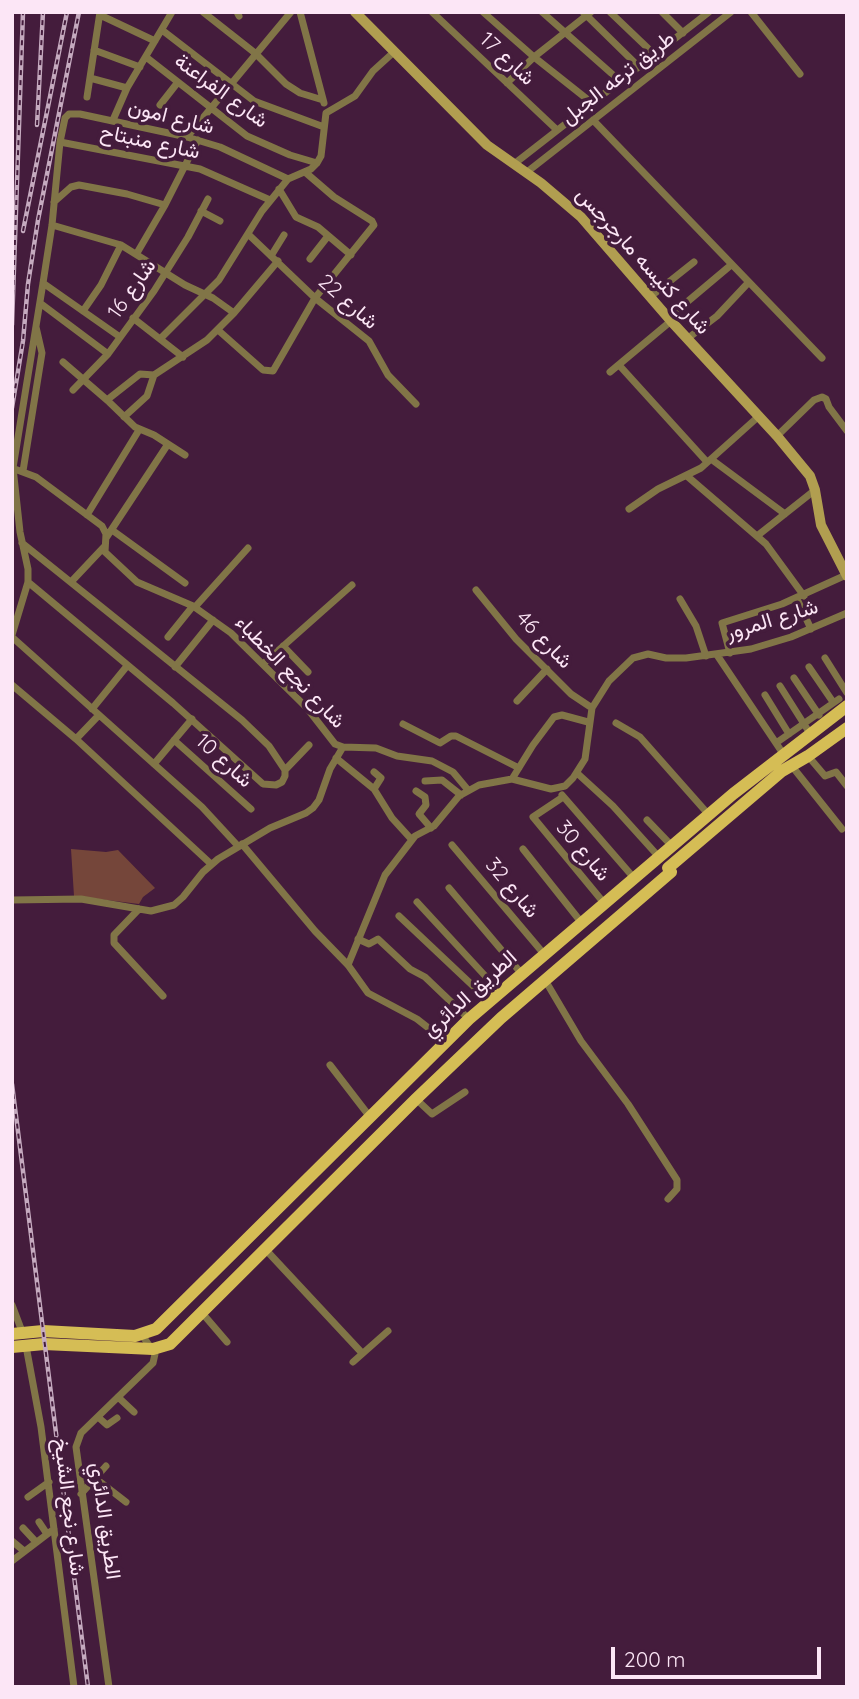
<!DOCTYPE html>
<html>
<head>
<meta charset="utf-8">
<style>
	body { margin:0 }
	#map { position:relative; width:859px; height:1699px; overflow:hidden; background:#441c3c; font-family:Quicksand,sans-serif }
	canvas { display:block }
	.frame { position:absolute; inset:0; border:14px solid #fce6f6; pointer-events:none }
	.scale { position:absolute; left:611px; top:1647px; width:210px; height:32px; box-sizing:border-box; border:4px solid #fce6f6; border-top:0; padding-left:9px; font-size:21px; line-height:24px; white-space:nowrap; color:#fce6f6; -webkit-text-stroke:5px #441c3c; paint-order:stroke }
</style>
</head>
<body>
<div id="map">
<canvas width="859" height="1699"></canvas>
<div class="frame"></div>
<div class="scale">200 m</div>
</div>
<script>
const context = document.querySelector('canvas').getContext('2d');
context.lineJoin = 'round';
function fillPath(path, color) {
  context.fillStyle = color;
  context.fill(path, 'evenodd');
}
function poly(rows) {
  const path = new Path2D();
  for (const r of rows) {
    path.moveTo(r[0], r[1]);
    for (let i = 2; i < r.length; i += 2) path.lineTo(r[i], r[i + 1]);
  }
  return path;
}
function strokePath(path, color, width, dash) {
  context.strokeStyle = color;
  context.lineWidth = width;
  context.lineCap = dash ? 'butt' : 'round';
  context.setLineDash(dash || []);
  context.stroke(path);
}
function label(font, color, halo, rows, align = 'center') {
  context.font = font + ' Quicksand,Vazirmatn,sans-serif';
  context.lineWidth = 7;
  context.setLineDash([]);
  context.textBaseline = 'middle';
  context.strokeStyle = halo;
  context.fillStyle = color;
  for (const [text, x, y, turn = 0] of rows) {
    context.save();
    context.translate(x, y);
    context.rotate((+turn || 0) * Math.PI / 180);
    context.textAlign = isNaN(turn) ? turn : align;
    if (halo) context.strokeText(text, 0, 0);
    context.fillText(text, 0, 0);
    context.restore();
  }
}
const green = poly([
	[71,849,106,852,118,850,155,888,143,897,139,904,74,896]
]);
const street = poly([
	[203,12,255,53,286,84,300,93,323,100],
	[237,12,239,16],
	[300,12,324,103],
	[432,12,557,130],
	[483,12,534,57,592,103],
	[542,12,620,81],
	[583,12,639,67],
	[610,12,655,55],
	[662,12,683,33],
	[751,12,800,74],
	[100,15,155,41],
	[162,30,254,101,324,127],
	[94,50,140,67],
	[146,57,247,136,290,155,317,163],
	[90,78,127,88],
	[507,83,534,57,591,12],
	[87,97,100,12],
	[160,105,178,82],
	[113,120,127,88,172,12],
	[593,120,822,358],
	[187,137,291,12],
	[60,142,200,169,270,200],
	[514,164,709,12],
	[527,172,731,12],
	[279,189,296,217,318,227,351,255],
	[54,202,71,187,79,185,127,194,165,205],
	[201,211,220,221],
	[52,225,121,245,185,285,213,298,234,313],
	[248,234,315,298,369,341,388,375,416,404],
	[137,253,165,205,198,140],
	[271,256,284,235],
	[310,259,328,236],
	[43,283,120,337],
	[650,297,694,262],
	[40,303,108,354],
	[83,311,101,285,121,245],
	[133,318,183,357],
	[668,318,731,265],
	[218,330,263,370,273,371,315,298,374,225,372,221,334,197,305,172],
	[161,338,219,280,262,211,288,179,311,169,317,163,321,156,326,113,355,96,373,71,395,51],
	[687,339,717,316,748,283],
	[63,362,107,400,135,427,154,435,185,455],
	[619,365,707,462],
	[610,372,671,321],
	[73,390,108,354,154,291,188,237,208,199],
	[107,400,140,374,154,375,207,340,234,313,278,261],
	[124,417,147,396,154,375],
	[777,436,814,400,822,397,826,399,829,407,847,431],
	[711,459,785,514],
	[12,468,36,477,102,526,106,534,105,552,137,582,193,606,231,633,307,708,335,744,343,747,376,748,397,756,432,761,453,772,468,790],
	[23,471,42,353,36,327],
	[687,476,766,544,804,596],
	[629,509,658,489,701,468,759,416],
	[87,515,139,430],
	[112,530,185,583],
	[757,536,815,490],
	[106,538,168,444],
	[22,543,242,720,269,746,285,770],
	[28,582,173,703,263,784,276,785,282,782,285,776,285,770,309,745],
	[71,582,104,547],
	[476,590,516,639,571,694,592,708],
	[680,599,696,626,706,656],
	[797,599,811,629],
	[195,607,248,548],
	[12,635,28,582,28,569,20,532,13,468,43,283,52,225,60,142,65,118,69,114,80,114,187,137,220,147,288,179],
	[12,637,202,807,238,846],
	[168,637,193,606],
	[283,646,308,672],
	[730,653,722,623,782,604,846,575],
	[717,655,784,755],
	[825,658,847,693],
	[263,664,352,585],
	[175,667,213,620],
	[809,667,833,702],
	[794,678,819,715],
	[12,685,76,739,211,864],
	[780,686,811,735],
	[765,695,789,734],
	[517,701,547,669],
	[92,709,127,666],
	[616,723,640,737,709,815],
	[403,724,440,743,451,736,456,736,519,768],
	[76,739,99,715],
	[174,740,251,809],
	[776,743,839,699],
	[808,756,825,776,836,772,847,786],
	[336,758,374,789,392,818,412,840],
	[154,764,192,719],
	[791,765,842,829],
	[577,773,613,806,659,857],
	[512,779,533,745,554,717,562,715,588,722],
	[425,781,442,780,461,795],
	[374,789,381,778,374,772],
	[416,791,425,797,426,805,419,814,431,828],
	[562,795,634,878],
	[563,797,533,817,604,903],
	[647,820,672,846],
	[242,844,315,931,348,965,368,993,417,1019,445,1041],
	[452,845,544,954],
	[523,849,581,922],
	[449,888,521,973],
	[12,900,81,899,151,911,174,905,183,897,203,872,218,859,270,828,306,813,313,808,319,800,330,769,343,747],
	[417,902,500,992],
	[139,909,114,935,114,943,163,996],
	[399,916,489,1001],
	[358,939,369,944,378,939,410,969,425,977,469,1019],
	[348,965,385,875,415,836,434,826,459,796,479,785,512,779,551,789,565,786,573,778,585,759,592,708,609,681,633,658,648,654,666,658,686,658,751,649,791,637,847,613],
	[545,980,581,1041,628,1104,677,1180,677,1189,668,1199],
	[330,1065,370,1117],
	[416,1099,432,1114,465,1092],
	[266,1250,362,1353],
	[12,1305,23,1334],
	[203,1314,227,1342],
	[26,1346,41,1427,74,1687],
	[353,1362,388,1331],
	[118,1397,134,1412],
	[98,1417,107,1425,117,1418],
	[95,1478,126,1502],
	[80,1482,95,1465],
	[81,1494,106,1466],
	[28,1497,49,1482],
	[39,1522,47,1534],
	[23,1528,36,1542],
	[12,1541,24,1551],
	[12,1561,54,1529],
	[109,1687,76,1447,81,1433,153,1363,155,1354,142,1335]
]);
const secondary = poly([
	[355,12,487,145,541,183,581,217,671,321,777,436,810,476,815,490,821,525,847,576]
]);
const primary = poly([
	[12,1334,43,1331,135,1336,156,1329,469,1019,733,794,847,706],
	[12,1347,44,1344,153,1349,170,1344,416,1099,501,1018,671,872,668,868,782,771,808,756,847,728]
]);
const rail = poly([
	[37,125,43,12],
	[23,231,67,12],
	[12,325,23,12],
	[12,408,23,341,28,284,38,220,79,12],
	[12,1084,88,1687]
]);
const streetNames = [
	["شارع 17",507,59,43],
	["طريق ترعه الجبل",618,78,-38],
	["شارع الفراعنة",221,91,36],
	["شارع امون",171,117,14],
	["شارع منبتاح",150,142,12],
	["شارع كنيسه مارجرجس",643,261,48],
	["شارع 16",132,289,-55],
	["شارع 22",348,302,41],
	["شارع المرور",772,620,-17],
	["شارع 46",544,640,46],
	["شارع نجع الخطباء",290,672,46],
	["شارع 10",224,761,42],
	["شارع 30",583,851,50],
	["شارع 32",512,888,50],
	["الطريق الدائري",470,994,-42],
	["شارع نجع الشيخ",69,1507,83],
	["الطريق الدائري",105,1521,82]
];
fillPath(green, '#75463a');
strokePath(street, '#817547', 7);
strokePath(secondary, '#b19e50', 10);
strokePath(primary, '#d5bd55', 12);
strokePath(rail, '#c5aabf', 4.5);
strokePath(rail, '#441c3c', 2, [5]);
label('21px', '#fce6f6', '#441c3c', streetNames);
</script>
</body>
</html>
